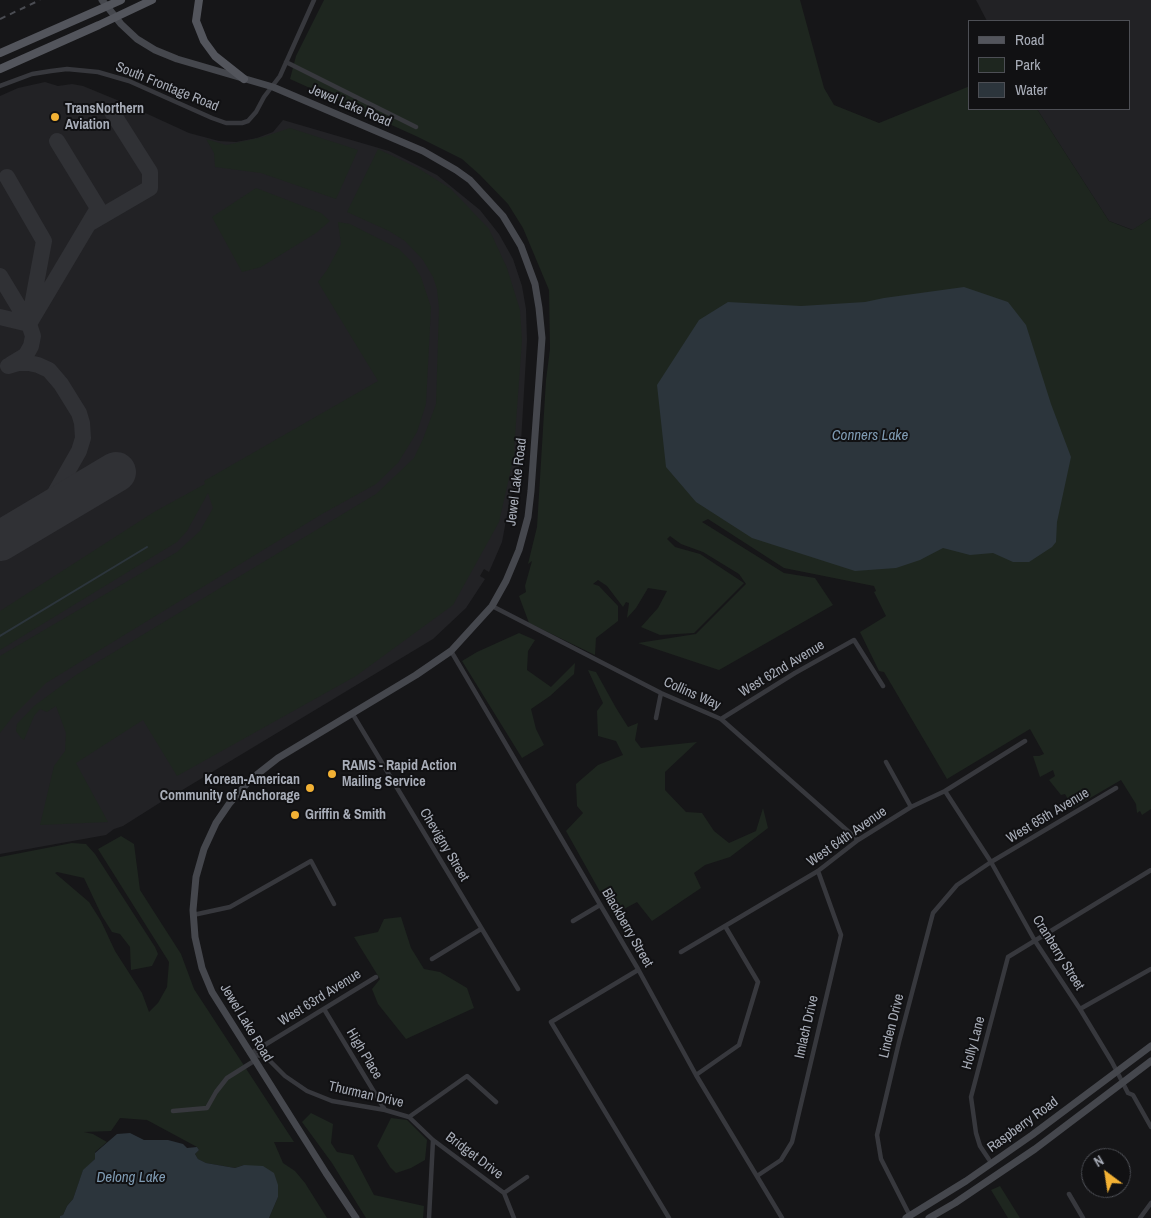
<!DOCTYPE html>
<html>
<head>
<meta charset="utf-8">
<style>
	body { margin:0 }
	#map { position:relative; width:1151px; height:1218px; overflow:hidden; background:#161618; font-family:"Archivo Narrow",sans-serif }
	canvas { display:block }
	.legend { position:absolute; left:968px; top:20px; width:162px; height:90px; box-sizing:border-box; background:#111113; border:1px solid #4d4f55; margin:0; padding:6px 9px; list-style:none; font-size:15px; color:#a8adb8 }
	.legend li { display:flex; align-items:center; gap:10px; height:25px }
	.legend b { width:25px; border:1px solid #4d4f55 }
	.north { position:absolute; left:1081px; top:1148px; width:50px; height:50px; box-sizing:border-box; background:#111113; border:1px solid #4d4f55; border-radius:50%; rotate:329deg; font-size:14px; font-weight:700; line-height:20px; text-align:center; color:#a8adb8 }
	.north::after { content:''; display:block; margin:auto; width:18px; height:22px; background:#f2b134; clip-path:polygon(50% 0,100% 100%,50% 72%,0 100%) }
</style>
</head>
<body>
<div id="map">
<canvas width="1151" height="1218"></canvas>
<ul class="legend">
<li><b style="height:6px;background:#53555c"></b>Road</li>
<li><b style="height:14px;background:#1e261f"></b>Park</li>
<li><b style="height:14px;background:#2c353c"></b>Water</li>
</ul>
<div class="north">N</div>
</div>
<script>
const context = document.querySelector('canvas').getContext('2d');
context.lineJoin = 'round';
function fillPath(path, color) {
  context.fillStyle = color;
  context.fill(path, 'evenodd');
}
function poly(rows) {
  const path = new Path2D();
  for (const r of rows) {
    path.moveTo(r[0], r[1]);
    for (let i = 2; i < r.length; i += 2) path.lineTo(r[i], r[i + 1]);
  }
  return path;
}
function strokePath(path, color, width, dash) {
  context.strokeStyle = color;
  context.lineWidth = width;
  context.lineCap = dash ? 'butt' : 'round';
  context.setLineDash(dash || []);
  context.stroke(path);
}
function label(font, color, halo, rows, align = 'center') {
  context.font = font + ' "Archivo Narrow",sans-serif';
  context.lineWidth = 4;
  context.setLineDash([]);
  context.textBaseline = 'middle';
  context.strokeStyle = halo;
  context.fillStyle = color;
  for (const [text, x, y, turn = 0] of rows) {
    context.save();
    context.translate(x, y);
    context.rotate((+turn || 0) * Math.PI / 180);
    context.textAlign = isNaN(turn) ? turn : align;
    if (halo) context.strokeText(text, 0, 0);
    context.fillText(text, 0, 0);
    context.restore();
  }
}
const built = poly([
	[976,0,1151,0,1151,218,1133,230,1109,221,1037,109,1130,109,1130,21,987,21],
	[45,82,58,86,72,84,83,86,117,100,189,133,219,141,236,142,257,138,273,132,283,120,389,151,437,175,480,210,499,234,513,259,522,286,526,309,527,340,518,493,511,494,502,542,489,572,484,569,480,576,485,579,466,608,433,639,169,798,167,796,160,800,161,802,123,826,114,829,106,835,0,854,0,96,18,88]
]);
const green = poly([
	[324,0,800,0,824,88,834,105,879,123,970,86,970,109,1037,109,1109,221,1132,230,1151,218,1151,809,1142,815,1140,811,1137,813,1136,804,1121,780,1073,808,1065,794,1061,795,1049,780,1055,776,1053,770,1040,777,1033,756,1039,756,1044,754,1030,729,947,779,884,672,879,671,860,632,886,616,874,592,876,591,874,586,784,568,708,519,702,522,784,573,815,578,833,605,719,670,638,643,696,634,746,584,739,574,703,552,681,544,670,536,667,539,675,547,700,554,744,583,694,633,660,635,641,627,658,608,667,591,648,588,636,608,627,618,629,603,626,602,623,607,607,586,598,580,593,584,599,586,618,606,618,621,596,638,595,655,529,623,519,596,526,592,525,586,532,561,528,564,537,527,546,380,550,349,549,290,523,228,508,204,480,175,462,159,418,137,290,79,296,56],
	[290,128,358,150,336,199,261,173,215,167,214,153,206,139,226,145,263,137],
	[378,149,418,168,451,189,489,229,507,268,520,310,522,340,514,450,515,451,499,522,453,605,356,676,177,776,143,720,76,763,108,822,40,825,54,766,65,751,66,733,56,706,47,712,40,709,34,716,24,740,21,738,16,731,17,724,34,706,76,675,376,494,414,458,423,439,436,404,439,308,437,289,433,277,423,260,405,241,389,231,347,212],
	[256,188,321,213,330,221,316,233,261,267,242,272,212,217],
	[338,222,350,224,399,249,412,262,421,277,431,307,426,404,417,432,398,463,376,484,322,514,46,683,14,715,0,733,0,656,177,552,200,531,213,508,208,493,187,531,177,542,0,650,0,611,154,512,205,484,204,481,378,381,318,282,327,270,341,244],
	[519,633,535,640,528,651,527,670,551,687,575,663,574,674,550,696,531,709,536,729,544,745,522,758,462,661,477,652],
	[588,670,596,672,616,708,628,727,638,723,635,740,641,748,697,742,665,772,665,790,686,812,702,813,714,831,729,843,756,831,763,808,768,828,730,857,705,865,694,873,701,888,652,921,637,902,613,915,566,831,583,813,577,806,576,784,598,765,623,755,616,741,598,736,597,711,603,703],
	[121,836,134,844,140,890,181,954,194,989,294,1142,274,1142,283,1163,295,1171,305,1183,327,1218,269,1218,278,1197,244,1165,235,1168,206,1163,198,1159,195,1154,199,1150,197,1147,147,1120,120,1118,111,1131,84,1132,93,1134,107,1142,95,1152,95,1159,83,1171,73,1199,67,1206,63,1215,60,1216,60,1218,0,1218,0,857,72,843,86,844,95,854,155,947,158,954,152,966,131,970,130,947,120,934,112,932,102,916,84,878,57,872,55,873,89,902,101,921,115,951,142,993,149,1012,158,1003,167,987,169,962,98,849],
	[401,917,411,948,424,969,440,972,467,988,474,1008,406,1039,378,1004,372,989,380,979,354,937,378,932,384,919],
	[311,1113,333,1124,331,1143,337,1152,353,1155,374,1195,424,1206,423,1218,366,1218,332,1163,302,1122],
	[391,1118,407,1120,427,1140,425,1160,411,1168,396,1173,390,1167,377,1146],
	[1000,1186,1020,1218,1008,1218,991,1190]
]);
const water = poly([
	[964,287,1008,302,1026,325,1051,404,1071,457,1057,522,1056,542,1052,547,1029,562,1013,562,993,553,970,555,943,548,920,560,896,568,855,571,752,538,696,502,666,467,657,385,699,320,728,302,801,306,865,302,884,298],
	[130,1133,144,1140,168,1140,183,1144,187,1148,197,1147,199,1150,195,1154,198,1159,206,1163,235,1168,244,1165,263,1166,274,1173,278,1185,278,1197,269,1218,60,1218,60,1216,63,1215,67,1206,73,1199,83,1170,95,1159,95,1153,117,1134]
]);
const stream = poly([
	[0,636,147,547]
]);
const taxiway = poly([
	[7,177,44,241,31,311],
	[90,223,150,188,150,172,112,112],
	[0,276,29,324,33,336,31,346,26,355,11,364],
	[0,317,29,324],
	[29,324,98,208,57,141],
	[8,366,18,363,29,363,38,365,49,370,61,384,79,413,82,423,83,438,79,451,42,516]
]);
const runway = poly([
	[0,541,116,472]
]);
const minor = poly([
	[286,62,416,127],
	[0,86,32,74,51,71,67,69,98,72,129,81,212,118,226,123,242,123,248,121,256,112,264,97,280,76,314,0],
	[492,606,661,693,721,719,858,840],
	[451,651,638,969,696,1075,782,1218],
	[352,713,518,989],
	[656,718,661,693],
	[721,719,795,673,854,640,883,686],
	[886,762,911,807],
	[945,791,991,862,1035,941,1080,1009,1112,1062,1128,1093,1133,1095,1151,1127],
	[193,915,230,907,311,861,334,904],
	[573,921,600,905],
	[681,952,818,871,858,840,911,807,945,791,1025,741],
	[432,959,481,929],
	[638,970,551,1022,669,1218],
	[324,1009,385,1110],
	[1080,1009,1151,969],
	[250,1054,376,977],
	[251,1054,266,1057,285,1076,307,1091,332,1101,385,1110,409,1117,433,1140,504,1193,514,1218],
	[696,1075,739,1045,758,982,725,926],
	[173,1111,207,1108,216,1092,227,1078,254,1061],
	[409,1117,467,1076,496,1102],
	[992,1164,980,1146,976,1133,971,1097,1008,957,1151,870],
	[757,1176,781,1160,792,1142,841,935,818,871],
	[504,1193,527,1177],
	[1069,1194,1083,1218],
	[910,1216,881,1159,877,1135,899,1042,933,913,957,885,991,862,1116,788],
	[429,1218,433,1140],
	[1140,1218,1151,1203]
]);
const secondary = poly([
	[102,0,121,24,137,39,155,50,177,59,273,87,423,151,456,170,470,180,503,216,521,246,535,284,539,308,542,338,531,491,528,517,519,550,506,581,492,606,451,651,416,675,278,758,250,780,229,804,216,823,204,849,196,877,193,910,195,937,202,968,212,992,326,1173,356,1218],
	[906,1218,966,1181,1032,1135,1151,1046],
	[929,1218,955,1203,1035,1149,1151,1061]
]);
const primary = poly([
	[199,0,196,21,204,41,215,56,244,79],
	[0,53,121,0],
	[0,69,99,25,152,0]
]);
const rail = poly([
	[0,19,40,0]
]);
const markers = [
	[55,117,5,"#f2b134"],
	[332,774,5,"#f2b134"],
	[310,788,5,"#f2b134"],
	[295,815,5,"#f2b134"]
];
const streetNames = [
	["South Frontage Road",167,87,22],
	["Jewel Lake Road",350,106,23],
	["Jewel Lake Road",517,482,-83],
	["West 62nd Avenue",782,669,-31],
	["Collins Way",692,694,24],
	["West 65th Avenue",1048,816,-31],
	["West 64th Avenue",847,837,-35],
	["Chevigny Street",444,845,59],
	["Blackberry Street",627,928,60],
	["Cranberry Street",1058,953,58],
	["West 63rd Avenue",320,998,-32],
	["Jewel Lake Road",246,1023,59],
	["Linden Drive",892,1026,-76],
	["Imlach Drive",807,1027,-77],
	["Holly Lane",974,1043,-75],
	["High Place",364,1054,59],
	["Thurman Drive",366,1095,13],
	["Raspberry Road",1023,1125,-36],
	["Bridget Drive",474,1156,37]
];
const poiNames = [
	["TransNorthern",65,109],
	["Aviation",65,125],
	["RAMS - Rapid Action",342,766],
	["Mailing Service",342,782],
	["Korean-American",300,780,"right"],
	["Community of Anchorage",300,796,"right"],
	["Griffin & Smith",305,815]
];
const waterNames = [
	["Conners Lake",870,436],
	["Delong Lake",131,1178]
];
fillPath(built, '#222225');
fillPath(green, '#1e261f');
fillPath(water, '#2c353c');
strokePath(stream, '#2c353c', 2);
strokePath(taxiway, '#303135', 16);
strokePath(runway, '#303135', 40);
strokePath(minor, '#37383d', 4.5);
strokePath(secondary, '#45474d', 7);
strokePath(primary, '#53555c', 8);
strokePath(rail, '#4a4c52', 2, [6, 5]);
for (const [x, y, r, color] of markers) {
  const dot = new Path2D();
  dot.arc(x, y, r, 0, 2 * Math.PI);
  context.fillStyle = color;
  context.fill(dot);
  strokePath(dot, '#111113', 2);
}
label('14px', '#a8adb8', '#111113', streetNames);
label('bold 14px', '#a8adb8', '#111113', poiNames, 'left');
label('italic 15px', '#7f9bb3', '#111113', waterNames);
</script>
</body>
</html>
